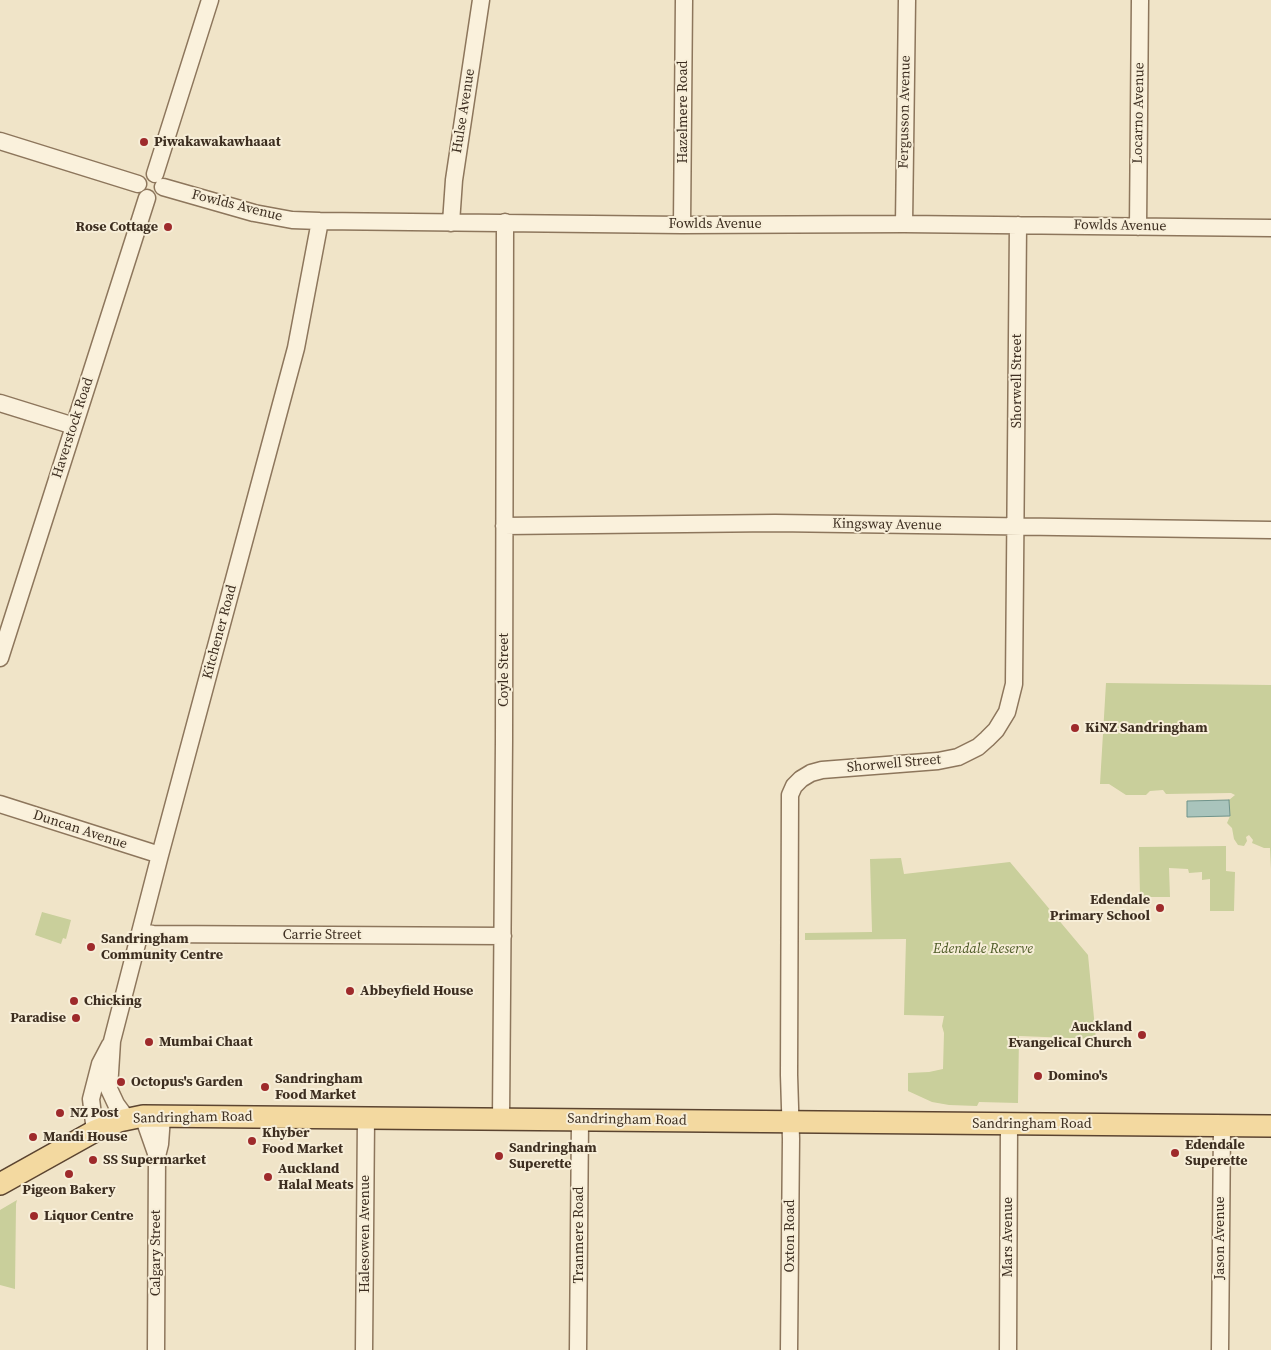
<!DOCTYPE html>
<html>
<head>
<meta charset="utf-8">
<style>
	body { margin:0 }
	canvas { display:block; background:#f0e4c8 }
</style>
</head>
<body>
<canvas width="1271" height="1350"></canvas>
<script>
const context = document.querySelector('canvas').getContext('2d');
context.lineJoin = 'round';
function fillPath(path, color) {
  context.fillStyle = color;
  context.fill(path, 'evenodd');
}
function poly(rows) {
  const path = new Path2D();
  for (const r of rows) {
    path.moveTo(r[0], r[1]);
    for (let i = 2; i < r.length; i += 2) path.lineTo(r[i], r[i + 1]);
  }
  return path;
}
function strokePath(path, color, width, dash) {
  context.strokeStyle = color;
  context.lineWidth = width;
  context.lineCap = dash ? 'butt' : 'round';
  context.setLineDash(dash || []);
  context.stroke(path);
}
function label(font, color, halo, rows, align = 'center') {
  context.font = font + ' "Source Serif 4",serif';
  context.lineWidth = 4;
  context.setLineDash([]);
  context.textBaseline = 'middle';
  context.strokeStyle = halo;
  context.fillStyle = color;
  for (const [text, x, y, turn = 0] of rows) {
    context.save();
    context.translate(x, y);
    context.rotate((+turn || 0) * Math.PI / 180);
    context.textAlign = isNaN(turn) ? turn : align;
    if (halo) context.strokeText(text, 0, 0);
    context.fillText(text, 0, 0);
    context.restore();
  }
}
const green = poly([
	[1106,683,1271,685,1271,869,1270,848,1264,848,1252,843,1253,840,1249,835,1246,837,1247,841,1244,846,1238,845,1234,839,1232,828,1227,823,1230,816,1229,800,1235,795,1231,793,1166,794,1163,790,1150,791,1146,795,1126,795,1109,784,1100,784],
	[1226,846,1226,871,1235,872,1234,911,1210,911,1210,879,1202,880,1202,872,1189,873,1188,869,1169,868,1170,897,1140,897,1139,847],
	[901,858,904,874,1010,862,1088,955,1096,1039,1019,1036,1018,1103,979,1102,977,1106,949,1105,932,1102,908,1091,908,1073,929,1072,943,1069,944,1033,942,1026,944,1016,904,1015,906,939,805,940,805,933,872,932,870,859],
	[42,912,71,920,66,939,63,938,61,944,35,935],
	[17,1200,16,1204,15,1289,0,1285,0,1210]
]);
const water = poly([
	[1229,800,1230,816,1187,817,1187,801,1229,800]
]);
const minor = poly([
	[0,141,138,184],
	[155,174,210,0],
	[163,187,254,213,292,220,320,221,682,225,904,224,1271,228],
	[451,223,454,180,481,0],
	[904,224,907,0],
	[682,225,684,0],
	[1138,227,1140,0],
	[0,403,74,426],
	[504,526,775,523,1271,530],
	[0,658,147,198],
	[0,804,160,855],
	[141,932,153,934,503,936],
	[143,1116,157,1156],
	[127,1119,116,1104,109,1089,112,1041,160,855,296,348,320,221],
	[501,1119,504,741,505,222],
	[95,1131,91,1099,100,1064,110,1045],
	[156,1350,157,1156,160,1144,162,1117],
	[364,1350,366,1118],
	[578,1350,580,1120],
	[789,1350,791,1139,789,1075,790,795,794,786,801,779,811,773,822,770,938,761,958,757,978,747,987,739,996,730,1007,712,1014,684,1018,225],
	[1008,1350,1009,1124],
	[1220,1350,1222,1126]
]);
const major = poly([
	[0,1184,95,1131,119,1121,143,1116,1271,1126]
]);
const markers = [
	[144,142,5,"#9e2a2b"],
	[168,227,5,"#9e2a2b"],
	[1075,728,5,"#9e2a2b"],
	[1160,908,5,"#9e2a2b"],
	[91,947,5,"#9e2a2b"],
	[350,991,5,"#9e2a2b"],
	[74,1001,5,"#9e2a2b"],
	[76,1018,5,"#9e2a2b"],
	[1142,1035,5,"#9e2a2b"],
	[149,1042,5,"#9e2a2b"],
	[1038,1076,5,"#9e2a2b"],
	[121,1082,5,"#9e2a2b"],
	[265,1087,5,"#9e2a2b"],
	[60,1113,5,"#9e2a2b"],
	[33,1137,5,"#9e2a2b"],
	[252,1141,5,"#9e2a2b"],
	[1175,1153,5,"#9e2a2b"],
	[499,1156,5,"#9e2a2b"],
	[93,1160,5,"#9e2a2b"],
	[69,1174,5,"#9e2a2b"],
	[268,1177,5,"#9e2a2b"],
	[34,1216,5,"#9e2a2b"]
];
const streetNames = [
	["Hulse Avenue",464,111,-81],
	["Hazelmere Road",683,112,-90],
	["Fergusson Avenue",905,112,-89],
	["Locarno Avenue",1139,113,-89],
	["Fowlds Avenue",237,206,14],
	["Fowlds Avenue",715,224],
	["Fowlds Avenue",1120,226,1],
	["Shorwell Street",1017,381,-90],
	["Haverstock Road",73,428,-72],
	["Kingsway Avenue",887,525,1],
	["Kitchener Road",220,632,-75],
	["Coyle Street",504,670,-90],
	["Shorwell Street",894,764,-5],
	["Duncan Avenue",80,830,18],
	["Carrie Street",322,935],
	["Sandringham Road",193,1118,-1],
	["Sandringham Road",627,1120,1],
	["Sandringham Road",1032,1124],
	["Halesowen Avenue",365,1234,-90],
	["Tranmere Road",579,1235,-90],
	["Oxton Road",790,1236,-90],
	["Mars Avenue",1008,1237,-90],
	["Jason Avenue",1220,1238,-90],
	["Calgary Street",156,1253,-90]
];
const poiNames = [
	["Piwakawakawhaaat",154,142],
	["Rose Cottage",158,227,"right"],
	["KiNZ Sandringham",1085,728],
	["Edendale",1150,900,"right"],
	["Primary School",1150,916,"right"],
	["Sandringham",101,939],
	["Community Centre",101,955],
	["Abbeyfield House",360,991],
	["Chicking",84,1001],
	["Paradise",66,1018,"right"],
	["Auckland",1132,1027,"right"],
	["Evangelical Church",1132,1043,"right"],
	["Mumbai Chaat",159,1042],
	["Domino's",1048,1076],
	["Sandringham",275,1079],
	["Food Market",275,1095],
	["Octopus's Garden",131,1082],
	["NZ Post",70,1113],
	["Khyber",262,1133],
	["Food Market",262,1149],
	["Mandi House",43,1137],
	["Edendale",1185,1145],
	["Superette",1185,1161],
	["Sandringham",509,1148],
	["Superette",509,1164],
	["SS Supermarket",103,1160],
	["Auckland",278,1169],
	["Halal Meats",278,1185],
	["Pigeon Bakery",69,1190,"center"],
	["Liquor Centre",44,1216]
];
const parkNames = [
	["Edendale Reserve",983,949]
];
fillPath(green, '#c9cf9b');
fillPath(water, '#a9c4bc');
strokePath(water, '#6f938a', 1);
strokePath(minor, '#8d765c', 19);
strokePath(major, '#5b4430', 24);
strokePath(minor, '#faf1dc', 16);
strokePath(major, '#f3d9a0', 21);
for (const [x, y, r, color] of markers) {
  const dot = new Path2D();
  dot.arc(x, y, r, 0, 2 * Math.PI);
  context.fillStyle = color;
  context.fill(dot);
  strokePath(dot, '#f7eed8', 2);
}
label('14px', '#3d2e20', '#f7eed8', streetNames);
label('bold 14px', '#3d2e20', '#f7eed8', poiNames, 'left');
label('italic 14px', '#4d5a26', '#f7eed8', parkNames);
</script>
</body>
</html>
